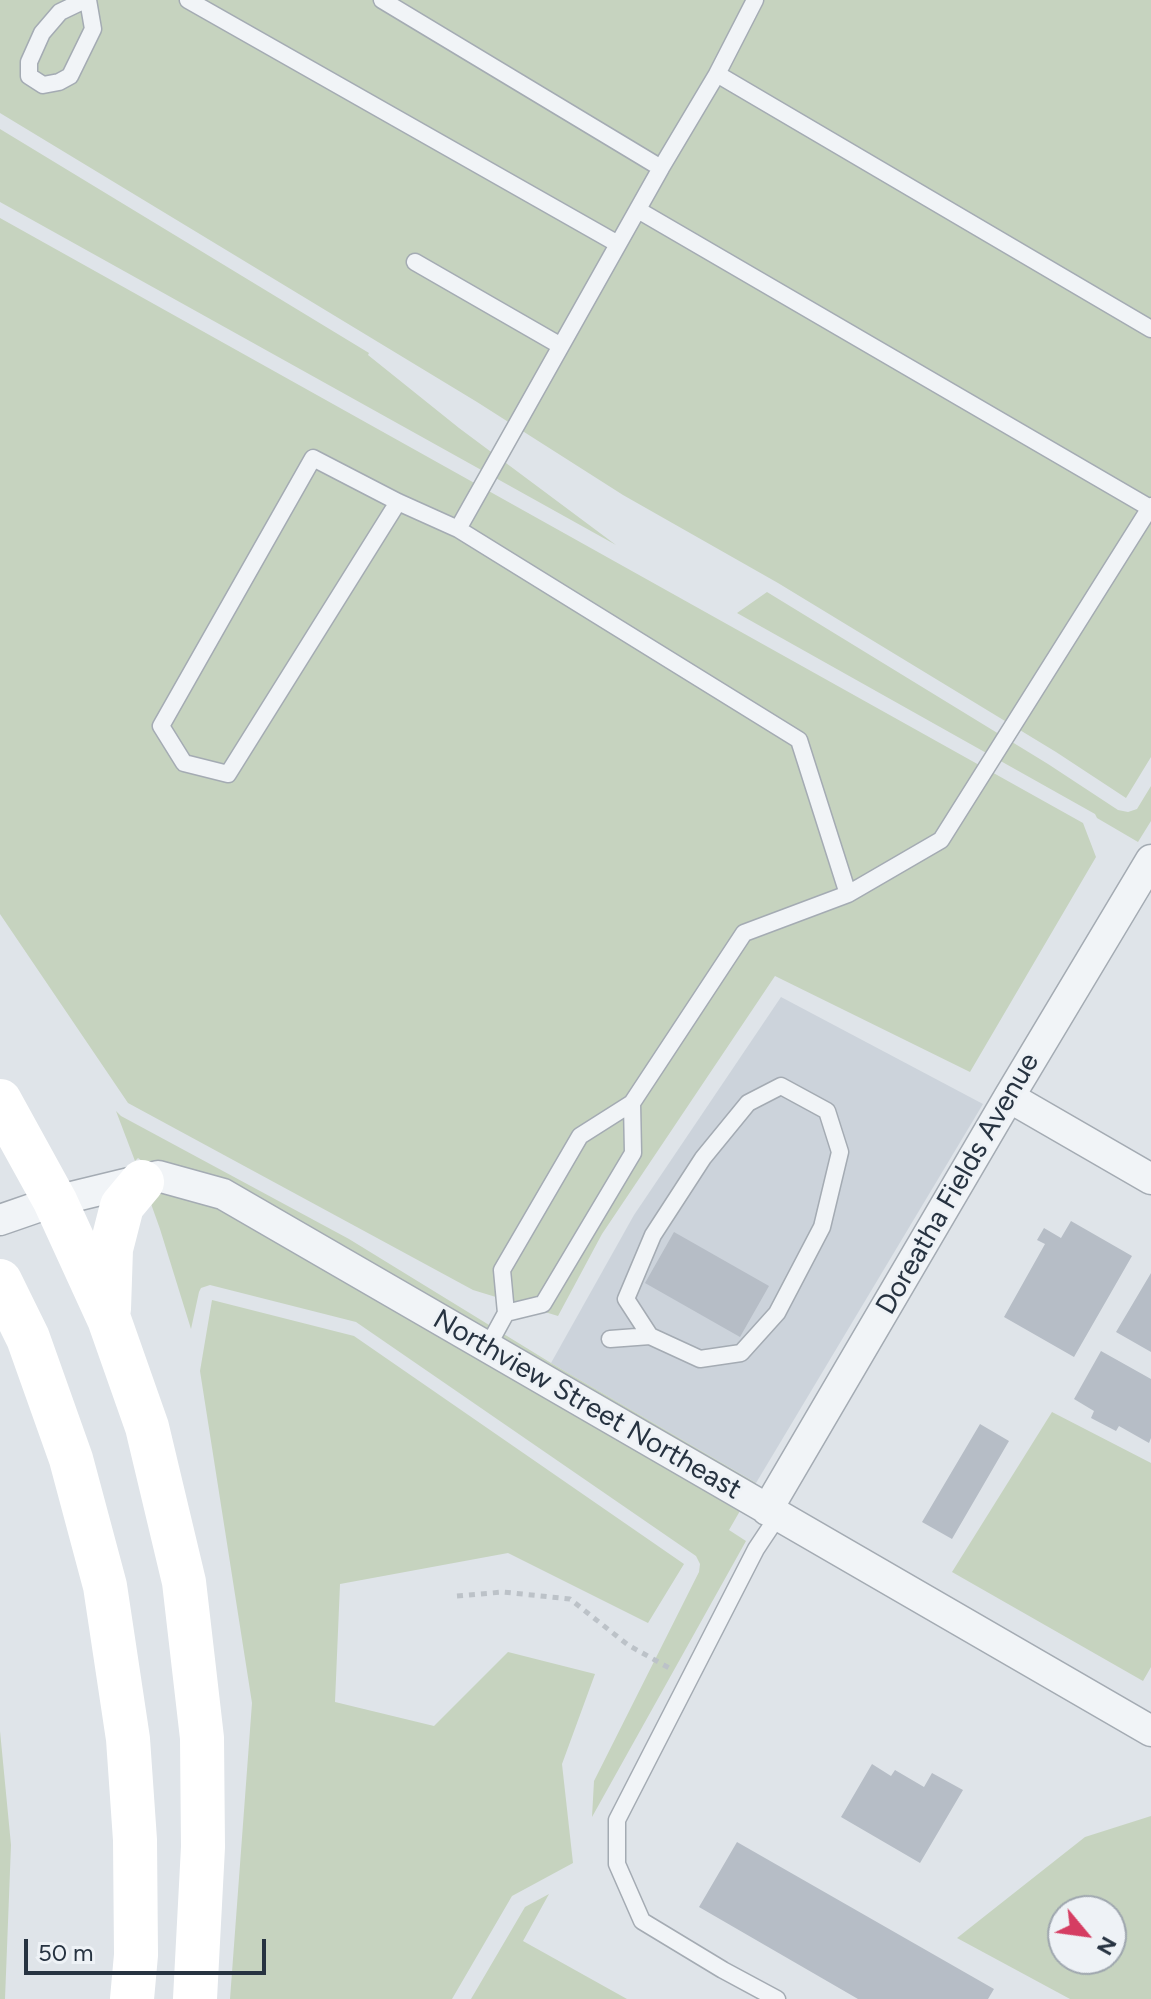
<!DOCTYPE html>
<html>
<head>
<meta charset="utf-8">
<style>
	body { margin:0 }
	#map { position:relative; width:1151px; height:1999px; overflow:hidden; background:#dfe4e9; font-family:Figtree,sans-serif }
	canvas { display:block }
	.north { position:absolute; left:1047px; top:1895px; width:80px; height:80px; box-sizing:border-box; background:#eef2f6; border:2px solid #9ea6ae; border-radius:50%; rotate:119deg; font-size:22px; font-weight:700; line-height:32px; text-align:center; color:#273341 }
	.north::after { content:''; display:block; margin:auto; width:28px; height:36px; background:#d53d62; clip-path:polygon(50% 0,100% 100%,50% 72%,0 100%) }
	.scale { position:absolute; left:24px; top:1939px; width:242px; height:36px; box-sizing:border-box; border:4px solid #273341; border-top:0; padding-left:10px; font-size:24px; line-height:28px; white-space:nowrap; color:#273341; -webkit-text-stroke:6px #eef2f6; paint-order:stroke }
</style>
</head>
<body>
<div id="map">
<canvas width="1151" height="1999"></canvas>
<div class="north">N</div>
<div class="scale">50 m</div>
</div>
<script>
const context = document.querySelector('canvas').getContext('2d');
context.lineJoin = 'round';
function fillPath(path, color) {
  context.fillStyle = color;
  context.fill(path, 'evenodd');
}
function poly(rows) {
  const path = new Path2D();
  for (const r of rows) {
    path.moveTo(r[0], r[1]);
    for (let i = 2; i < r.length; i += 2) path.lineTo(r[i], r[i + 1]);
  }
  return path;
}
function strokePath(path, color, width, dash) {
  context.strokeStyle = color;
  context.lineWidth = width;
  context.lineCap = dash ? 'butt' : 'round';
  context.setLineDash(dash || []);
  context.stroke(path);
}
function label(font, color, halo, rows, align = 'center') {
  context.font = font + ' Figtree,sans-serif';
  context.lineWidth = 6;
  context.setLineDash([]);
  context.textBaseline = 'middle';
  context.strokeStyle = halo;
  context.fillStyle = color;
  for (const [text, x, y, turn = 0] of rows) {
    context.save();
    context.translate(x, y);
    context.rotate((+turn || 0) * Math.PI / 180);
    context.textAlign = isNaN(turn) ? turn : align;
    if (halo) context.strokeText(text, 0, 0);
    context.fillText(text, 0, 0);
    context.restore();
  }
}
const built = poly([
	[781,997,983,1104,756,1483,551,1363,634,1215]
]);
const green = poly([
	[0,0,1151,0,1151,757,1126,798,1056,752,778,583,623,495,477,402,0,113],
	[0,129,369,353,368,355,459,428,616,545,0,202],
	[0,218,1083,823,1096,857,970,1072,775,976,602,1234,558,1316,473,1290,128,1103,0,914],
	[767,592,1048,764,1118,810,1128,812,1137,809,1151,786,1151,821,1138,842,1097,818,1095,814,737,613],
	[116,1111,121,1116,349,1239,551,1363,756,1483,729,1530,746,1541,592,1817,594,1781,699,1572,700,1564,696,1556,356,1322,210,1285,201,1288,199,1292,191,1329,160,1229,150,1201,167,1180,138,1158,135,1161],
	[212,1300,354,1336,684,1564,648,1623,508,1553,340,1584,335,1702,434,1726,508,1652,595,1674,562,1764,573,1863,512,1896,452,1999,230,1999,252,1703,200,1371],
	[1052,1412,1151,1463,1151,1667,1143,1681,952,1572],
	[0,1731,11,1845,5,1999,0,1999],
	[1151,1816,1151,1999,1070,1999,957,1938,1085,1837],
	[1063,1911,1111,1911,1111,1959,1063,1959],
	[549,1894,523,1941,627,1999,471,1999,525,1907]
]);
const building = poly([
	[1071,1221,1132,1256,1074,1357,1004,1317,1045,1244,1037,1240,1044,1228,1061,1238],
	[674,1232,769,1286,740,1337,645,1283],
	[1151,1273,1151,1352,1116,1332],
	[1101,1351,1151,1379,1151,1438,1149,1443,1119,1426,1116,1431,1091,1418,1094,1411,1074,1399],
	[980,1424,1009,1441,952,1539,922,1522],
	[872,1764,891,1776,895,1770,924,1787,932,1773,963,1790,920,1863,841,1817],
	[737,1842,994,1989,988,1999,858,1999,699,1907]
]);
const path = poly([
	[457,1596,503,1592,570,1599,628,1645,671,1669]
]);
const lane = poly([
	[85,0,60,12,42,33,29,62,29,76,43,85,59,82,70,76,93,29,88,0],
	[188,0,618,244],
	[382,0,661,168,458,529,398,502,313,458,161,726,184,763,228,774,398,502],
	[717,74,755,0],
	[661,168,717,74,1151,329],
	[638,210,1150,508],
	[415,262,561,346],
	[458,529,799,740,848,894],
	[506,1313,543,1304,633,1153,632,1103],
	[610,1339,650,1336,700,1359,741,1353,777,1313,822,1227,840,1152,827,1111,781,1086,748,1103,703,1158,653,1235,626,1299,650,1336],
	[488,1346,506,1313,502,1270,580,1136,632,1103,744,933,848,894,941,840,1151,506],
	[777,1999,723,1970,642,1921,617,1864,617,1820,756,1549,778,1516]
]);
const street = poly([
	[1009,1097,1151,1179],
	[0,1220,55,1201,158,1176,223,1194,1151,1731],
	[767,1510,1009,1097,1151,860]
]);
const secondary = poly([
	[0,1101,55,1201,109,1319,147,1427,184,1582,202,1738,203,1847,195,1999],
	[0,1281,28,1338,71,1459,105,1586,128,1739,135,1840,136,1955,132,1999],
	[109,1309,111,1249,122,1206,142,1182]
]);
const streetNames = [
	["Doreatha Fields Avenue",958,1184,-60],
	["Northview Street Northeast",587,1405,30]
];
fillPath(built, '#ccd3db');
fillPath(green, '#c6d3bf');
fillPath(building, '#b6bdc6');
strokePath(lane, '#a4abb3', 19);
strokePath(street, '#a4abb3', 33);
strokePath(path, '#bcc2c8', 5, [6, 6]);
strokePath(lane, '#f1f4f7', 16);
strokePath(street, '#f1f4f7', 30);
strokePath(secondary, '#fff', 44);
label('28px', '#273341', '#eef2f6', streetNames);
</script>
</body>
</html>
